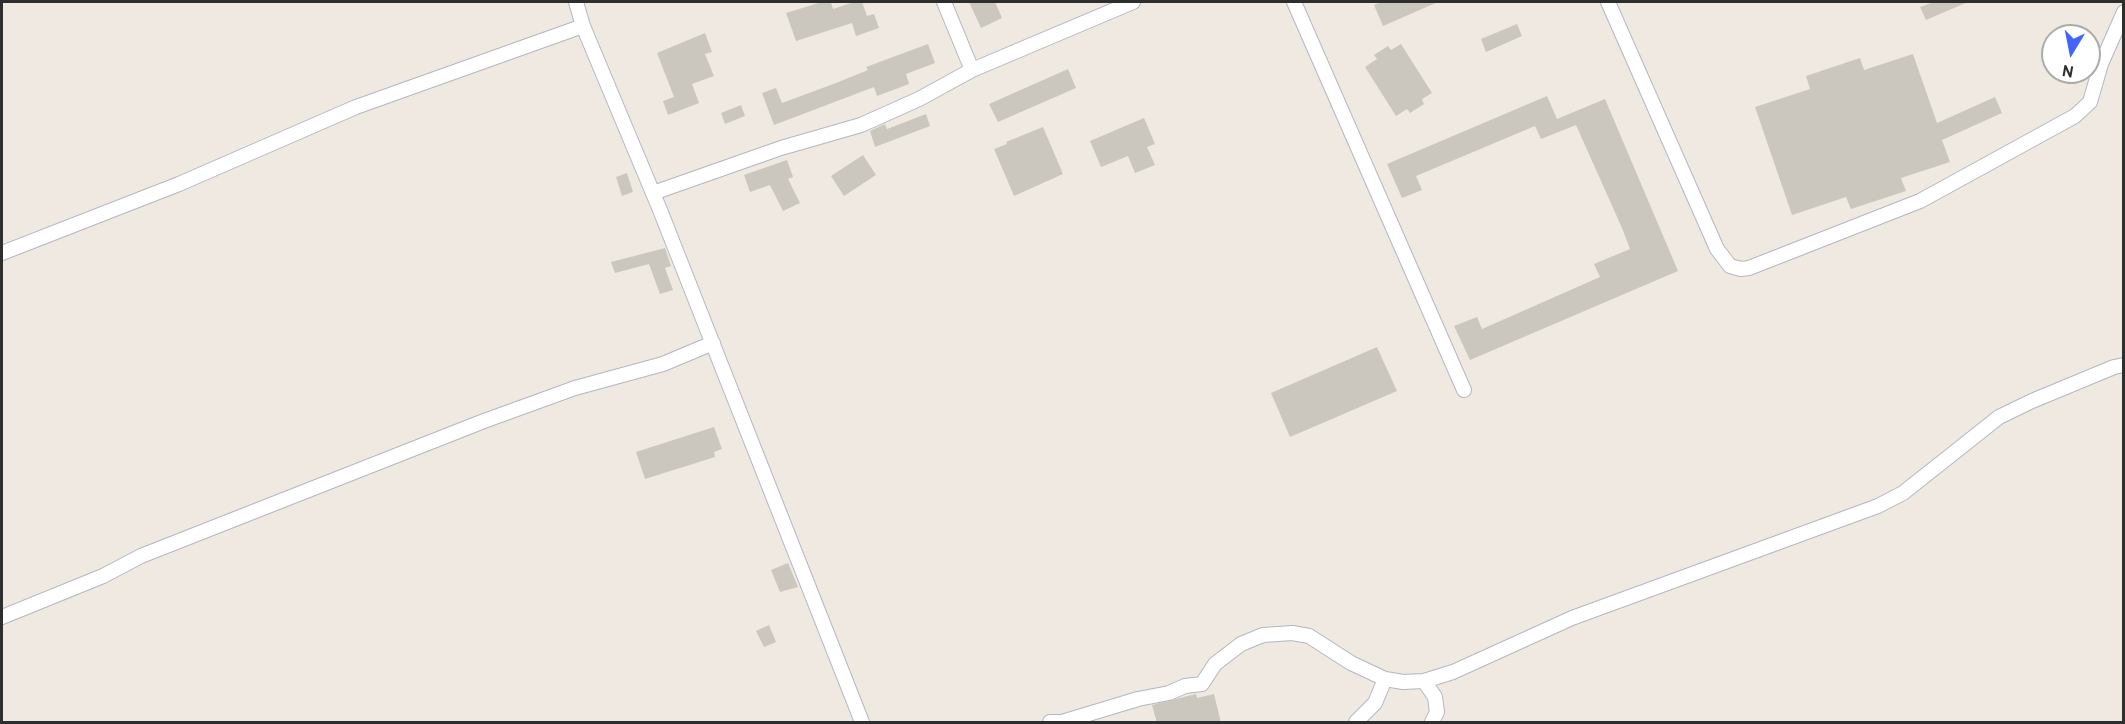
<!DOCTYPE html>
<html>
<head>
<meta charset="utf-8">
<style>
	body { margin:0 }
	#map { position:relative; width:2125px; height:724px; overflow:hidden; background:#efe9e1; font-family:Overpass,sans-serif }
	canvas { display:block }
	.frame { position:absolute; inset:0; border:3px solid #2e2e2e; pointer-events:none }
	.north { position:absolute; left:2041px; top:24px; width:60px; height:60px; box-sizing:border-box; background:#fff; border:2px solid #ababab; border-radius:50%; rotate:190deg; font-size:16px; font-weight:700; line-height:24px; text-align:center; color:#2e2e2e }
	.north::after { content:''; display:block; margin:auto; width:21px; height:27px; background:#4264fb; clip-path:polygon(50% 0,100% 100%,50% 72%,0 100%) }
</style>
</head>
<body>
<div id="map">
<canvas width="2125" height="724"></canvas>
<div class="frame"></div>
<div class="north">N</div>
</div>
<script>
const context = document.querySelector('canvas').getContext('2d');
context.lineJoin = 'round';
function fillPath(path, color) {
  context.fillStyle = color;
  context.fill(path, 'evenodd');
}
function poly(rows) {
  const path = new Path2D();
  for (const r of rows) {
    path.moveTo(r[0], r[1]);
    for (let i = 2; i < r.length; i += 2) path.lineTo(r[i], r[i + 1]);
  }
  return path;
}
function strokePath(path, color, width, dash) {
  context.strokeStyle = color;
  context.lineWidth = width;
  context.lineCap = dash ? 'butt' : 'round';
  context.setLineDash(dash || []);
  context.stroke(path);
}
const building = poly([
	[822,2,831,2,833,9,854,2,862,2,867,16,874,14,879,28,856,36,852,23,796,41,786,13],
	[969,2,995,2,1002,18,981,28],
	[1382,2,1438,2,1383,26,1374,5],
	[1934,2,1968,2,1926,20,1920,7],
	[1517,24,1522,36,1486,52,1481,39],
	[705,33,712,52,705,54,714,76,692,84,699,103,668,115,663,101,674,97,657,53],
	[928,44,935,63,906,74,909,84,877,96,874,87,774,125,762,93,776,88,782,103,836,83,868,70,866,67],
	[1401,44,1432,93,1422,99,1424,104,1410,113,1407,109,1396,116,1365,67,1377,59,1374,55,1388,46,1391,50],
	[1913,54,1937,123,1995,97,2002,113,1942,140,1950,162,1901,178,1906,191,1851,209,1846,197,1792,215,1755,107,1810,89,1806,76,1860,58,1864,70],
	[1068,69,1076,88,998,122,989,104],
	[1547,96,1557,119,1605,99,1678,271,1470,360,1454,326,1477,317,1482,329,1600,277,1594,264,1630,249,1622,228,1576,125,1541,139,1535,126,1416,176,1422,190,1402,198,1387,164],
	[741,105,745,116,725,124,721,113],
	[926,114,930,126,875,147,870,131,885,124,887,129],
	[1144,118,1155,144,1147,147,1155,165,1135,173,1128,156,1101,167,1090,141],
	[1043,127,1063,174,1014,196,994,149,1007,144,1006,142],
	[863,155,876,175,844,196,831,176],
	[787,160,793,177,788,179,800,203,783,211,770,185,750,192,744,175],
	[627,173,633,192,622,196,616,177],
	[665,248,671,266,665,268,673,290,660,294,649,264,615,273,611,262],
	[1377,347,1397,391,1290,437,1271,393],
	[714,427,722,449,714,452,715,457,645,479,636,452],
	[788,563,798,587,780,592,771,570],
	[769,625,776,642,764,647,756,631],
	[1196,694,1197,698,1214,694,1221,723,1157,723,1152,705]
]);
const minor = poly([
	[576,2,583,26,660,210,862,722],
	[944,2,972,70],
	[1294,2,1464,390],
	[1608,2,1717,249,1730,266,1741,269,1749,268,1920,201,2075,116,2090,102,2101,64,2124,12],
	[653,193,781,148,861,125,919,99,972,70,1133,2],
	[2,253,179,184,356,107,583,26],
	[2,617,103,576,141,556,484,421,575,388,663,364,713,343],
	[1424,681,1435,697,1437,712,1432,722],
	[1050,722,1062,722,1138,699,1169,693,1185,686,1202,684,1215,664,1241,644,1263,635,1292,633,1309,636,1351,663,1385,679,1403,682,1424,681,1453,672,1572,618,1878,506,1903,493,1999,417,2032,401,2114,367,2124,365],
	[1356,722,1375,703,1385,679]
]);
fillPath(building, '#cbc7bf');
strokePath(minor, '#b4b7c1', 16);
strokePath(minor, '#fff', 14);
</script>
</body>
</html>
